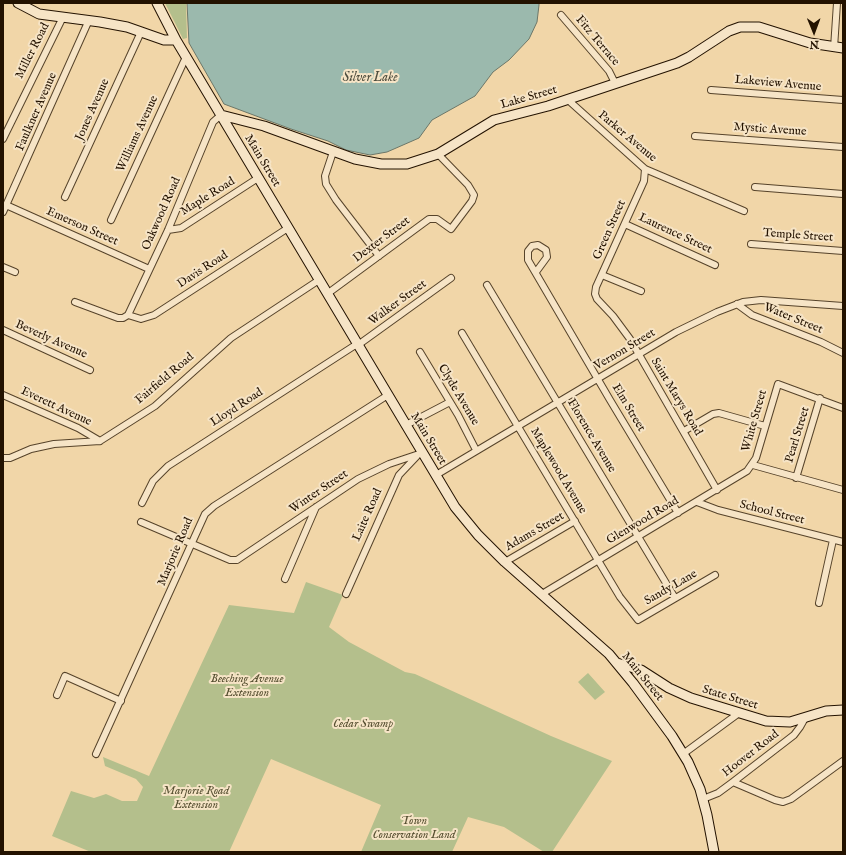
<!DOCTYPE html>
<html>
<head>
<meta charset="utf-8">
<style>
	body { margin:0 }
	#map { position:relative; width:846px; height:855px; overflow:hidden; background:#f1d6a8; font-family:"IM FELL English",serif }
	canvas { display:block }
	.frame { position:absolute; inset:0; border:4px solid #231200; pointer-events:none }
	.north { position:absolute; left:794px; top:12px; width:40px; height:40px; -webkit-text-stroke:3px #f6e4c6; paint-order:stroke; rotate:179deg; font-size:11px; font-weight:700; line-height:16px; text-align:center; color:#231200 }
	.north::after { content:''; display:block; margin:auto; width:14px; height:18px; background:#231200; clip-path:polygon(50% 0,100% 100%,50% 72%,0 100%) }
</style>
</head>
<body>
<div id="map">
<canvas width="846" height="855"></canvas>
<div class="frame"></div>
<div class="north">N</div>
</div>
<script>
const context = document.querySelector('canvas').getContext('2d');
context.lineJoin = 'round';
function fillPath(path, color) {
  context.fillStyle = color;
  context.fill(path, 'evenodd');
}
function poly(rows) {
  const path = new Path2D();
  for (const r of rows) {
    path.moveTo(r[0], r[1]);
    for (let i = 2; i < r.length; i += 2) path.lineTo(r[i], r[i + 1]);
  }
  return path;
}
function strokePath(path, color, width, dash) {
  context.strokeStyle = color;
  context.lineWidth = width;
  context.lineCap = dash ? 'butt' : 'round';
  context.setLineDash(dash || []);
  context.stroke(path);
}
function label(font, color, halo, rows, align = 'center') {
  context.font = font + ' "IM FELL English",serif';
  context.lineWidth = 4;
  context.setLineDash([]);
  context.textBaseline = 'middle';
  context.strokeStyle = halo;
  context.fillStyle = color;
  for (const [text, x, y, turn = 0] of rows) {
    context.save();
    context.translate(x, y);
    context.rotate((+turn || 0) * Math.PI / 180);
    context.textAlign = isNaN(turn) ? turn : align;
    if (halo) context.strokeText(text, 0, 0);
    context.fillText(text, 0, 0);
    context.restore();
  }
}
const green = poly([
	[165,3,186,3,187,38,183,39],
	[306,582,343,595,329,627,349,642,405,672,415,674,551,736,612,761,552,852,544,852,504,827,468,817,452,852,361,852,381,805,271,759,229,852,91,852,52,836,71,791,94,798,106,794,122,801,137,801,143,787,136,779,105,766,103,757,149,776,229,605,294,613],
	[588,673,605,692,595,700,578,682]
]);
const water = poly([
	[187,3,539,3,539,5,537,22,529,39,509,60,493,72,475,96,432,120,419,138,387,152,370,155,346,150,328,141,291,129,224,104,189,43,187,3]
]);
const street = poly([
	[561,15,609,71,615,83],
	[834,48,837,3],
	[711,90,843,100],
	[567,99,645,169,744,211],
	[695,136,843,147],
	[3,139,63,17],
	[333,152,325,176,326,184,336,200,379,256],
	[645,169,644,181,596,287,595,294,597,299,613,316,630,339,717,490],
	[755,187,843,194],
	[65,197,141,32],
	[6,205,149,269],
	[3,212,89,20],
	[111,220,186,57],
	[625,224,715,265],
	[168,230,181,228,258,178],
	[751,244,843,251],
	[3,267,15,272],
	[536,272,547,257,546,250,538,245,532,246,528,251,528,260,610,400,678,513],
	[602,275,641,291],
	[487,285,675,598],
	[327,294,429,219,437,219,451,229,472,201,474,195,468,185,438,154],
	[75,302,118,318,123,318,128,315,168,230,213,122,221,115],
	[737,304,752,315,821,342,843,353],
	[128,315,141,319,154,315,288,228],
	[3,330,90,370],
	[462,333,620,597,638,620,715,575],
	[358,345,451,278],
	[420,352,458,415,476,450],
	[3,395,78,428,100,441],
	[406,425,450,402],
	[684,431,713,414,719,413,765,426],
	[3,458,10,458,31,449,54,444,100,441,155,406,231,338,319,280],
	[753,465,843,490],
	[436,475,676,332,717,312,743,302,761,300,843,306],
	[796,478,820,398],
	[697,502,718,510,843,542],
	[142,503,153,481,168,466,357,344],
	[141,522,230,560,237,560,358,479,389,464,422,453],
	[505,562,575,521],
	[285,579,316,507],
	[346,594,399,475,417,456],
	[542,594,747,471,756,458,778,384,843,408],
	[819,603,833,540],
	[57,695,65,676,121,701],
	[96,754,205,514,214,506,388,395],
	[683,754,739,713],
	[733,782,775,800,783,802,791,799,843,761],
	[703,799,718,793,733,782,794,735,800,727,805,718]
]);
const secondary = poly([
	[18,3,39,14,100,22,127,27,164,40,176,40],
	[157,3,176,40,455,507,478,535,505,562,609,654,633,683,672,736,688,762,700,789,707,815,714,852],
	[221,115,264,126,355,159,381,164,407,164,438,154,494,120,548,106,677,63,689,57,729,31,740,27,759,27,810,43,843,48],
	[617,663,641,670,669,688,691,698,766,721,790,722,826,711,843,710]
]);
const streetNames = [
	["Fitz Terrace",597,41,50],
	["Miller Road",33,51,-63],
	["Lakeview Avenue",778,84,5],
	["Lake Street",529,98,-16],
	["Jones Avenue",93,110,-66],
	["Faulkner Avenue",37,112,-66],
	["Mystic Avenue",770,130,4],
	["Williams Avenue",138,134,-65],
	["Parker Avenue",627,137,40],
	["Main Street",262,161,59],
	["Maple Road",208,197,-32],
	["Oakwood Road",162,214,-66],
	["Emerson Street",82,227,24],
	["Green Street",610,230,-66],
	["Laurence Street",675,234,25],
	["Temple Street",798,236,4],
	["Dexter Street",382,240,-37],
	["Davis Road",203,270,-33],
	["Walker Street",398,303,-36],
	["Water Street",793,319,22],
	["Beverly Avenue",51,340,24],
	["Vernon Street",625,350,-31],
	["Fairfield Road",165,379,-40],
	["Clyde Avenue",458,395,59],
	["Saint Marys Road",676,397,59],
	["Everett Avenue",56,407,25],
	["Lloyd Road",237,408,-33],
	["Elm Street",628,408,59],
	["White Street",755,421,-74],
	["Pearl Street",798,435,-73],
	["Florence Avenue",591,436,59],
	["Main Street",428,439,59],
	["Maplewood Avenue",558,471,59],
	["Winter Street",319,492,-34],
	["School Street",772,513,14],
	["Laite Road",368,515,-66],
	["Glenwood Road",643,521,-31],
	["Adams Street",535,532,-30],
	["Marjorie Road",176,552,-67],
	["Sandy Lane",671,588,-30],
	["Main Street",642,677,51],
	["State Street",730,698,17],
	["Hoover Road",751,754,-38]
];
const parkNames = [
	["Beeching Avenue",247,680],
	["Extension",247,694],
	["Cedar Swamp",363,725],
	["Marjorie Road",196,792],
	["Extension",196,806],
	["Town",414,822],
	["Conservation Land",414,836]
];
const waterNames = [
	["Silver Lake",370,78]
];
fillPath(green, '#b4bf8c');
fillPath(water, '#9bb9ad');
strokePath(water, '#6b7668', 1);
strokePath(street, '#56432a', 8);
strokePath(secondary, '#231200', 11);
strokePath(street, '#f6e4c6', 6);
strokePath(secondary, '#f6e4c6', 9);
label('12px', '#231200', '#f6e4c6', streetNames);
label('italic 12px', '#564f31', '#f6e4c6', parkNames);
label('italic 13px', '#4d4c3d', '#f6e4c6', waterNames);
</script>
</body>
</html>
